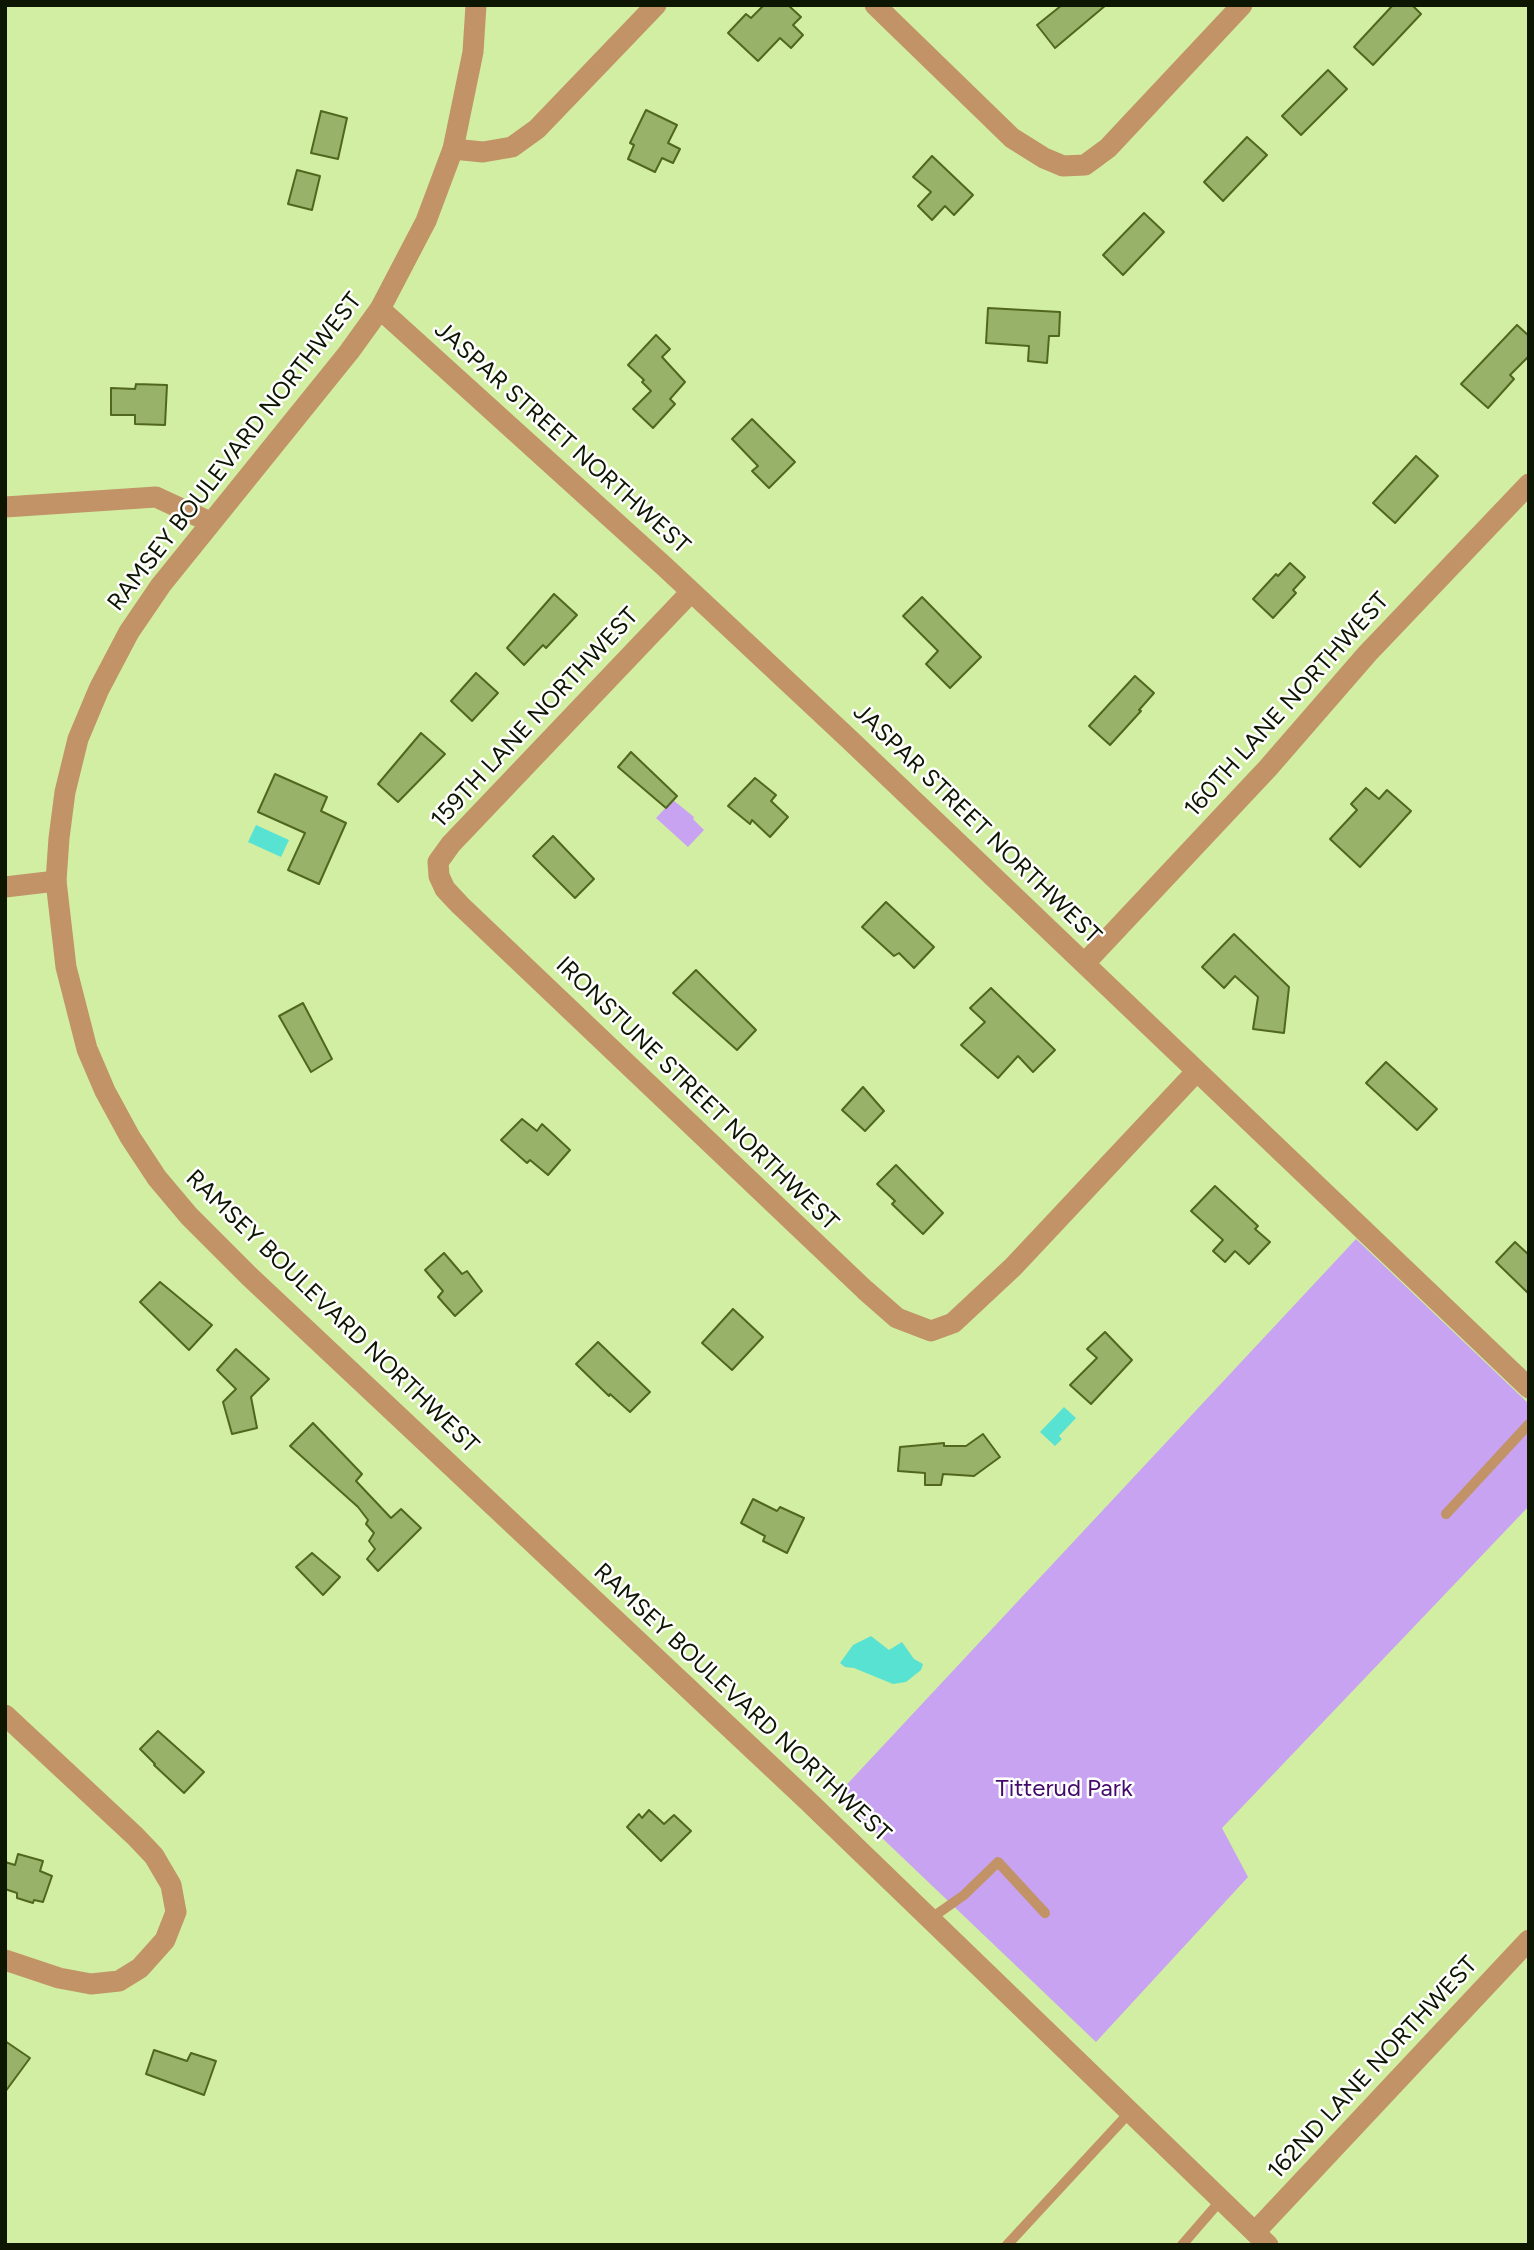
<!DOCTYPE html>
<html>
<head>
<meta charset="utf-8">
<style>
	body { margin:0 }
	#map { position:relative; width:1534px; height:2250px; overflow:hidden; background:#d2eea3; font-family:Figtree,sans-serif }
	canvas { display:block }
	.frame { position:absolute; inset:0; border:7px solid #0d1600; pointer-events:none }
</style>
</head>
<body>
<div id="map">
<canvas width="1534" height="2250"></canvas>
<div class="frame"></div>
</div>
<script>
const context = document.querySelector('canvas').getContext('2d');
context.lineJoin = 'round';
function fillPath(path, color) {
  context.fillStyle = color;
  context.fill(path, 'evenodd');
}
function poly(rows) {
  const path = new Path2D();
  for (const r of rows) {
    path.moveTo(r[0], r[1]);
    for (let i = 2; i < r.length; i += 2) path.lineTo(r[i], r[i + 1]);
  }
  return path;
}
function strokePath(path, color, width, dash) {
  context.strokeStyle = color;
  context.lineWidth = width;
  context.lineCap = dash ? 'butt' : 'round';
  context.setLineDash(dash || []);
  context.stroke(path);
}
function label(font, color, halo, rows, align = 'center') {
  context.font = font + ' Figtree,sans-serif';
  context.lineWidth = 5;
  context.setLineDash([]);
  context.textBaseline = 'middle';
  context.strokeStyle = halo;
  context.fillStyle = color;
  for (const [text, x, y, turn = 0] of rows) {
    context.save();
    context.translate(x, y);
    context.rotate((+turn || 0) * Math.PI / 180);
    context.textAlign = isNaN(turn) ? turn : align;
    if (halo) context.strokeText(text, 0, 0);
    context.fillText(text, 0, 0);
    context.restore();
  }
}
const green = poly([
	[673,800,694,817,693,819,704,830,688,847,656,818],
	[1356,1239,1529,1404,1529,1506,1222,1828,1248,1877,1096,2042,837,1795]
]);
const water = poly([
	[256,825,289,840,281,857,248,842],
	[1064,1407,1076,1418,1059,1436,1062,1439,1055,1446,1040,1432],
	[871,1636,889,1650,902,1642,914,1659,923,1664,921,1670,906,1682,893,1684,854,1668,845,1667,840,1663,853,1645]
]);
const building = poly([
	[764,5,788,5,801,17,793,25,803,35,791,48,780,38,758,61,728,33,746,14,751,18,764,5],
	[1062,5,1106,5,1055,48,1037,25,1062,5],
	[1393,5,1412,5,1421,14,1373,65,1354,47,1393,5],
	[1328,70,1347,89,1301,135,1282,116,1328,70],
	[646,110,677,125,668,143,680,149,673,163,662,158,655,172,628,159,634,145,630,143,646,110],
	[321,111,347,118,338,159,311,153,321,111],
	[1247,137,1267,155,1223,201,1204,182,1247,137],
	[932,156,973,195,954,215,945,206,932,220,918,206,931,192,913,177,932,156],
	[297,170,320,176,312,210,288,204,297,170],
	[1144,213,1164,232,1123,275,1103,255,1144,213],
	[988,308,1060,312,1059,336,1049,336,1047,363,1028,361,1029,346,986,343,988,308],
	[1517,325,1529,336,1529,356,1510,375,1514,379,1488,408,1461,384,1517,325],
	[656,335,670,349,662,357,685,382,670,399,675,404,653,428,633,409,651,391,642,382,644,380,628,365,656,335],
	[136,384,167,385,165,425,135,424,135,415,111,415,111,388,135,389,136,384],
	[752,419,795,462,769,488,752,471,758,466,732,439,752,419],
	[1416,456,1438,476,1395,523,1373,503,1416,456],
	[1290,563,1305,577,1293,590,1296,593,1273,618,1253,599,1276,574,1278,576,1290,563],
	[554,594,577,615,546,648,543,645,524,665,507,648,554,594],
	[922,597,981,657,950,688,926,664,938,651,903,616,922,597],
	[476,673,498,693,472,721,451,701,476,673],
	[1135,676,1154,693,1139,710,1141,711,1110,745,1089,726,1135,676],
	[421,733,445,754,398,802,378,784,421,733],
	[631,752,677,796,666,808,618,767,631,752],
	[275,774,327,797,321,811,346,823,319,884,288,870,305,833,258,812,275,774],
	[755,778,776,795,771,801,788,817,770,837,752,820,750,824,728,806,755,778],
	[1366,788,1379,799,1387,790,1411,811,1360,867,1330,839,1357,810,1351,804,1366,788],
	[553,836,594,879,575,898,533,856,553,836],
	[886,902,934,947,914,968,899,953,894,956,862,927,886,902],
	[1234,934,1289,987,1284,1033,1253,1029,1258,997,1235,976,1224,988,1202,967,1234,934],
	[696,970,756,1030,737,1050,673,993,696,970],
	[991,988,1055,1050,1033,1072,1018,1056,998,1078,961,1045,985,1022,970,1008,991,988],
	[303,1003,332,1059,311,1072,279,1016,303,1003],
	[1386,1062,1437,1109,1417,1130,1366,1083,1386,1062],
	[863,1087,884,1111,865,1131,842,1110,863,1087],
	[522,1119,537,1131,542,1124,570,1150,548,1175,530,1160,527,1163,501,1140,522,1119],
	[896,1165,943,1213,923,1234,892,1204,895,1201,877,1184,896,1165],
	[1215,1186,1258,1226,1255,1229,1270,1242,1249,1264,1235,1251,1225,1262,1213,1251,1223,1240,1191,1211,1215,1186],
	[1515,1242,1529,1255,1529,1294,1496,1262,1515,1242],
	[444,1253,462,1274,467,1271,482,1291,455,1316,438,1297,443,1291,425,1270,444,1253],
	[160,1282,212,1325,189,1350,140,1302,160,1282],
	[733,1309,763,1337,732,1370,702,1343,733,1309],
	[1105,1332,1132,1360,1091,1404,1070,1385,1097,1358,1087,1349,1105,1332],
	[598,1342,650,1392,630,1412,610,1394,609,1396,576,1364,598,1342],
	[236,1349,269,1379,251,1397,257,1428,232,1434,223,1402,236,1389,217,1370,236,1349],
	[313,1423,362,1474,356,1481,391,1518,401,1509,421,1528,378,1571,367,1559,375,1549,369,1541,374,1533,366,1524,368,1520,358,1507,290,1446,313,1423],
	[983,1434,1000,1457,974,1476,943,1474,941,1485,925,1485,925,1473,898,1471,900,1447,944,1443,944,1446,966,1446,983,1434],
	[753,1499,777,1511,780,1507,804,1518,787,1553,763,1541,765,1536,741,1523,753,1499],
	[312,1553,340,1577,323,1595,296,1567,312,1553],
	[158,1731,204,1772,184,1793,154,1765,155,1764,140,1749,158,1731],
	[649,1810,664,1824,674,1815,691,1831,661,1861,627,1827,639,1814,642,1818,649,1810],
	[18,1854,43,1861,40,1871,52,1876,43,1902,34,1900,33,1903,17,1898,17,1893,5,1889,5,1862,15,1865,18,1854],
	[5,2041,30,2058,5,2092,5,2041],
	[154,2050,187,2061,191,2053,216,2061,204,2095,146,2074,154,2050]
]);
const service = poly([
	[1446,1514,1529,1424],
	[930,1919,964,1895,998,1862,1045,1913],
	[1007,2245,1130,2112],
	[1182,2245,1221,2200]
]);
const minor = poly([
	[875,5,1012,138,1044,158,1063,166,1085,165,1108,148,1242,5],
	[453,149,483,152,512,147,537,129,656,5],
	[380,309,665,567,849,739,1529,1388],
	[5,507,156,497,210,522],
	[691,592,451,844,438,862,439,876,445,889,460,905,865,1290,897,1318,931,1331,953,1323,1013,1267,1197,1071],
	[5,887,56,881],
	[1085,963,1268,768,1367,654,1529,484],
	[5,1715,135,1836,154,1856,171,1885,176,1912,165,1940,140,1968,119,1981,91,1984,59,1978,5,1960],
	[1255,2232,1529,1940]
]);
const tertiary = poly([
	[476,5,473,52,453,149,426,221,380,309,349,352,161,585,129,632,99,689,78,739,65,792,59,838,56,881,66,967,87,1049,105,1091,130,1137,157,1178,189,1216,249,1276,808,1801,1268,2245]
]);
const streetNames = [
	["JASPAR STREET NORTHWEST",562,438,42],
	["RAMSEY BOULEVARD NORTHWEST",235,452,-52],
	["160TH LANE NORTHWEST",1287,705,-48],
	["159TH LANE NORTHWEST",535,718,-47],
	["JASPAR STREET NORTHWEST",977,824,44],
	["IRONSTUNE STREET NORTHWEST",697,1094,44],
	["RAMSEY BOULEVARD NORTHWEST",332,1312,44],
	["RAMSEY BOULEVARD NORTHWEST",742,1703,43],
	["162ND LANE NORTHWEST",1373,2068,-47]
];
const parkNames = [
	["Titterud Park",1064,1789]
];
fillPath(green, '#c7a3f1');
fillPath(water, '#58e2d2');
fillPath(building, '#98b269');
strokePath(building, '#50671d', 2);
strokePath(service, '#c19367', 10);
strokePath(minor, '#c19367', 21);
strokePath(tertiary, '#c19367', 21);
label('24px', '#0d1600', '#fff', streetNames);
label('24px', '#43096b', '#fff', parkNames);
</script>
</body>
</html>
